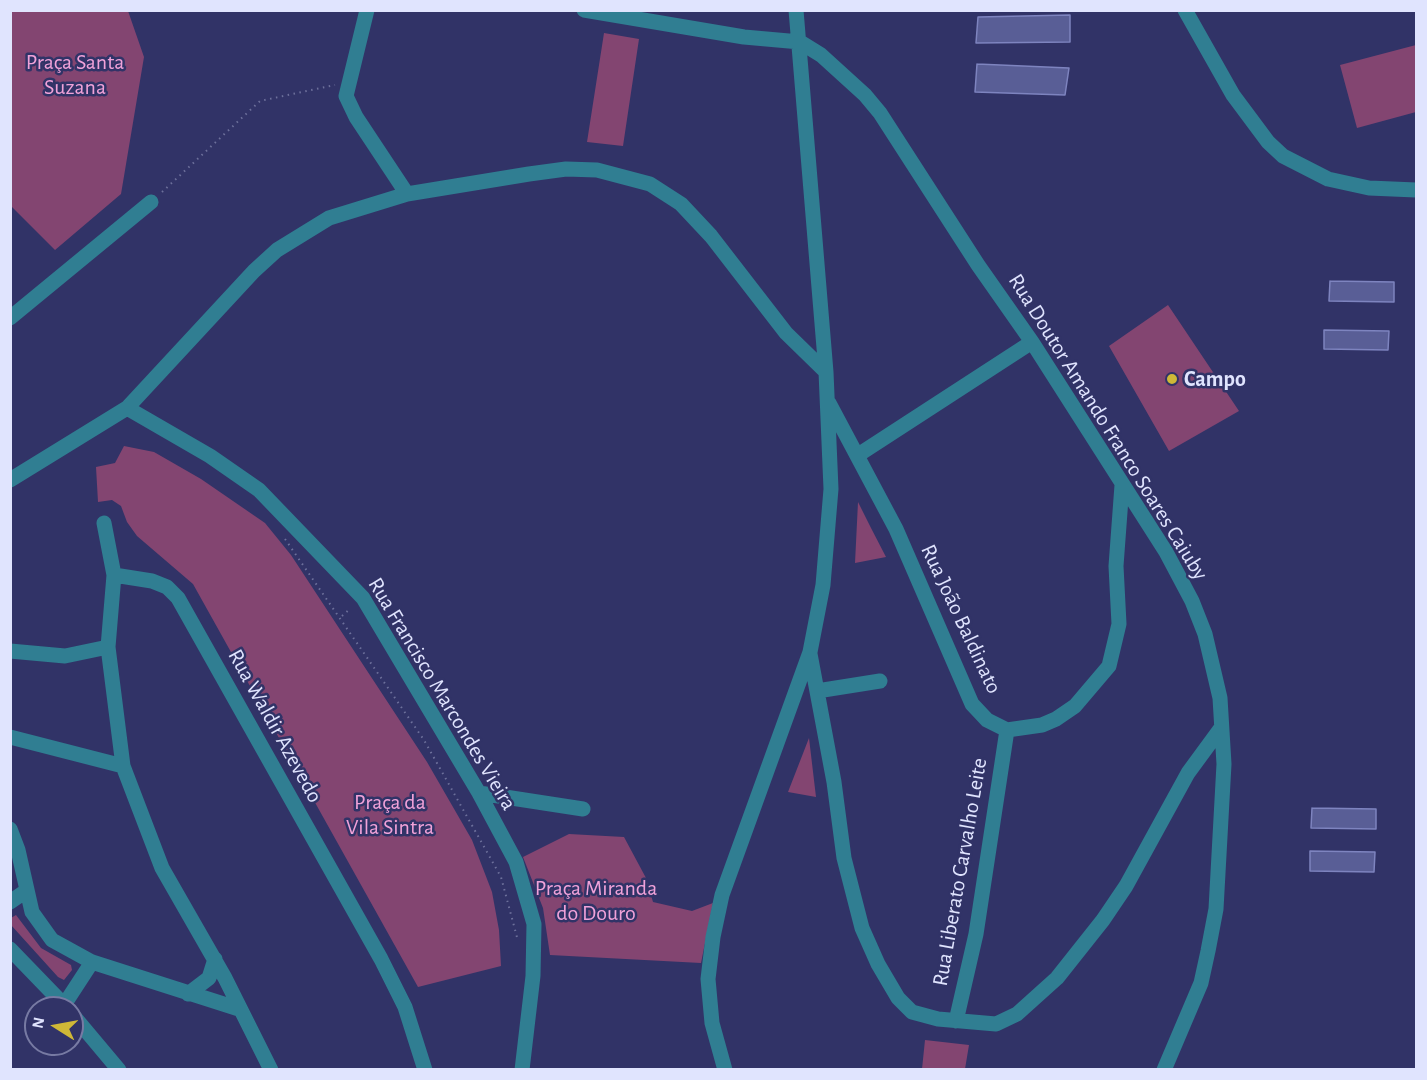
<!DOCTYPE html>
<html>
<head>
<meta charset="utf-8">
<style>
	body { margin:0 }
	#map { position:relative; width:1427px; height:1080px; overflow:hidden; background:#313367; font-family:"Alegreya Sans",sans-serif }
	canvas { display:block }
	.frame { position:absolute; inset:0; border:12px solid #e0e4fe; pointer-events:none }
	.north { position:absolute; left:24px; top:996px; width:60px; height:60px; box-sizing:border-box; background:#313367; border:2px solid #777aa3; border-radius:50%; rotate:281deg; font-size:16px; font-weight:700; line-height:24px; text-align:center; color:#e0e4fe }
	.north::after { content:''; display:block; margin:auto; width:21px; height:27px; background:#cfb837; clip-path:polygon(50% 0,100% 100%,50% 72%,0 100%) }
</style>
</head>
<body>
<div id="map">
<canvas width="1427" height="1080"></canvas>
<div class="frame"></div>
<div class="north">N</div>
</div>
<script>
const context = document.querySelector('canvas').getContext('2d');
context.lineJoin = 'round';
function fillPath(path, color) {
  context.fillStyle = color;
  context.fill(path, 'evenodd');
}
function poly(rows) {
  const path = new Path2D();
  for (const r of rows) {
    path.moveTo(r[0], r[1]);
    for (let i = 2; i < r.length; i += 2) path.lineTo(r[i], r[i + 1]);
  }
  return path;
}
function strokePath(path, color, width, dash) {
  context.strokeStyle = color;
  context.lineWidth = width;
  context.lineCap = dash ? 'butt' : 'round';
  context.setLineDash(dash || []);
  context.stroke(path);
}
function label(font, color, halo, rows, align = 'center') {
  context.font = font + ' "Alegreya Sans",sans-serif';
  context.lineWidth = 5;
  context.setLineDash([]);
  context.textBaseline = 'middle';
  context.strokeStyle = halo;
  context.fillStyle = color;
  for (const [text, x, y, turn = 0] of rows) {
    context.save();
    context.translate(x, y);
    context.rotate((+turn || 0) * Math.PI / 180);
    context.textAlign = isNaN(turn) ? turn : align;
    if (halo) context.strokeText(text, 0, 0);
    context.fillText(text, 0, 0);
    context.restore();
  }
}
const green = poly([
	[10,11,128,11,144,57,121,194,55,250,11,206],
	[604,33,639,39,623,146,587,142],
	[1416,45,1416,112,1357,128,1340,65],
	[1168,305,1239,411,1169,451,1109,346],
	[124,446,154,452,201,479,265,523,291,555,427,762,472,840,492,892,499,930,501,966,418,987,193,584,137,536,127,522,121,506,112,500,98,502,96,467,115,463],
	[858,502,871,528,886,557,855,563],
	[809,738,816,797,788,792],
	[569,834,624,837,646,878,653,902,692,911,713,903,701,963,550,955,543,908,523,857],
	[16,915,41,948,71,965,72,970,64,980,58,977,11,925,11,918],
	[925,1040,969,1045,965,1069,922,1069]
]);
const building = poly([
	[1070,15,1070,42,976,43,978,17,1070,15],
	[977,64,1069,68,1065,95,975,92,977,64],
	[1330,281,1394,282,1394,302,1329,301,1330,281],
	[1324,330,1389,331,1388,350,1324,349,1324,330],
	[1312,808,1376,809,1376,829,1311,828,1312,808],
	[1310,851,1375,852,1374,872,1310,871,1310,851]
]);
const path = poly([
	[162,192,260,101,335,85],
	[285,539,424,740,501,877,518,941],
	[342,616,351,608]
]);
const minor = poly([
	[367,10,346,96,356,117,407,194],
	[584,10,744,37,800,42,821,55,865,95,880,113,978,265,1032,342,1166,552,1192,601,1205,634,1220,698,1224,764,1216,909,1208,951,1201,983,1164,1070],
	[1185,10,1233,95,1268,142,1283,156,1328,179,1369,188,1416,190],
	[10,318,151,202],
	[829,403,896,529,972,704,987,720,1007,730,1042,725,1056,719,1075,706,1109,666,1119,624,1116,566,1122,485],
	[127,408,210,456,259,490,363,598,479,793,516,862,534,924,533,976,522,1070],
	[858,455,1032,342],
	[10,480,127,408,254,271,277,250,329,218,407,194,529,174,566,169,597,170,650,184,681,204,711,236,786,333,826,372],
	[104,523,114,575,108,647,123,766,162,868,225,978,271,1070],
	[114,575,152,581,167,587,178,598,381,959,405,1007,425,1070],
	[10,651,65,656,108,647],
	[810,654,834,782,844,858,862,928,878,964,898,998,912,1012,938,1019,996,1024,1017,1014,1057,978,1103,920,1126,886,1188,773,1221,728],
	[817,691,880,681],
	[10,737,123,766],
	[479,793,583,809],
	[10,829,18,850,32,912,52,940,92,962,239,1009],
	[10,902,26,891],
	[10,949,67,1008],
	[188,994,209,978,215,959],
	[64,1005,92,962],
	[72,1014,119,1070],
	[956,1021,976,934,1007,730],
	[725,1070,712,1023,708,979,713,937,722,895,810,652,823,585,831,489,826,372,796,10]
]);
const markers = [
	[1172,379,6,"#cfb837"]
];
const parkNames = [
	["Praça Santa",75,62],
	["Suzana",75,87],
	["Praça da",390,802],
	["Vila Sintra",390,827],
	["Praça Miranda",596,888],
	["do Douro",596,913]
];
const poiNames = [
	["Campo",1184,379]
];
const streetNames = [
	["Rua Doutor Amando Franco Soares Caiuby",1108,427,58],
	["Rua João Baldinato",961,619,65],
	["Rua Francisco Marcondes Vieira",442,694,59],
	["Rua Waldir Azevedo",275,726,61],
	["Rua Liberato Carvalho Leite",960,872,-80]
];
fillPath(green, '#834571');
fillPath(building, '#595e96');
strokePath(building, '#7e84bf', 1.5);
strokePath(path, '#6d709b', 2, [1.5, 4.5]);
strokePath(minor, '#307e92', 15);
for (const [x, y, r, color] of markers) {
  const dot = new Path2D();
  dot.arc(x, y, r, 0, 2 * Math.PI);
  context.fillStyle = color;
  context.fill(dot);
  strokePath(dot, '#313367', 2);
}
label('22px', '#f1a2d9', '#313367', parkNames);
label('bold 22px', '#e0e4fe', '#313367', poiNames, 'left');
label('22px', '#e0e4fe', '#313367', streetNames);
</script>
</body>
</html>
